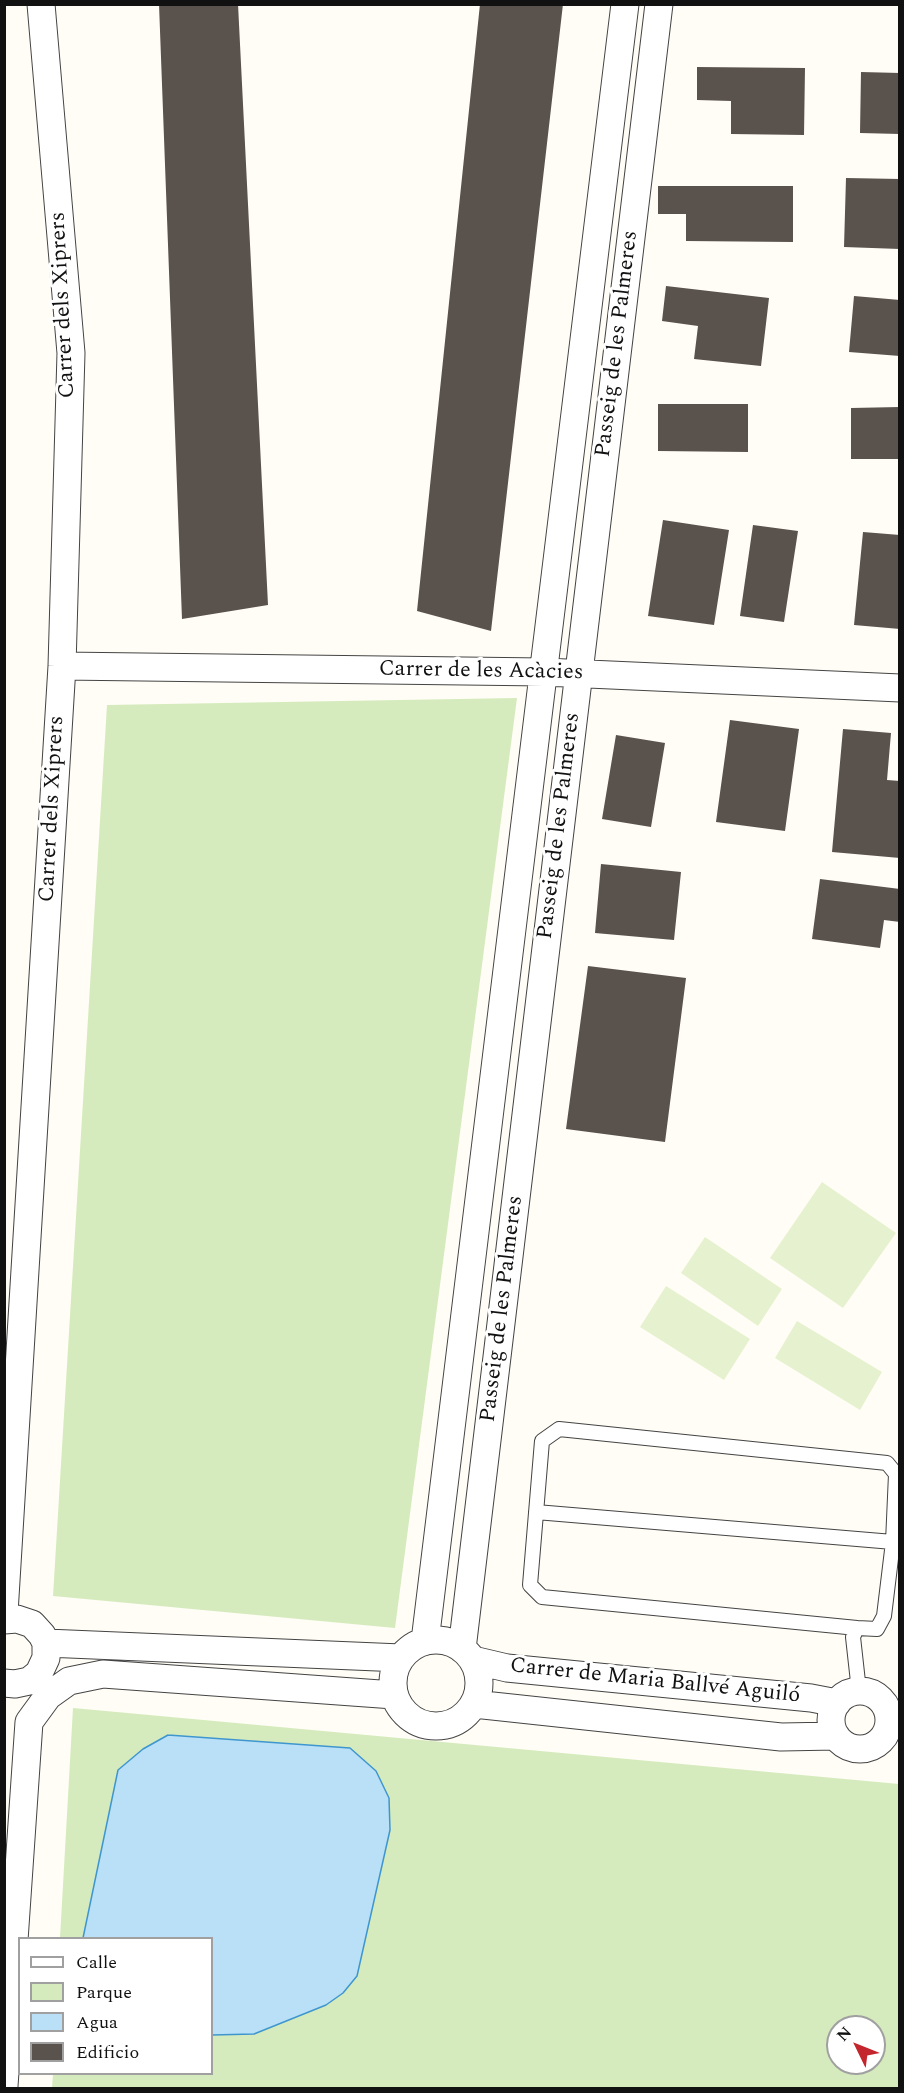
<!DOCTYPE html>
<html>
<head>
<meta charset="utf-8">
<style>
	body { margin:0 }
	#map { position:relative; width:904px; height:2093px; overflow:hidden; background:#fffdf5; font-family:Spectral,serif }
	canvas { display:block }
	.frame { position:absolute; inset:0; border:6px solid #111; pointer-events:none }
	.legend { position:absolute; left:18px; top:1937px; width:195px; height:138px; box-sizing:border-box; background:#fff; border:2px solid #a0a0a0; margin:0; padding:8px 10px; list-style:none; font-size:18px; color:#111 }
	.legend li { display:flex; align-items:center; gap:12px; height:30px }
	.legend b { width:30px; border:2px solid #a0a0a0 }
	.north { position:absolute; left:826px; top:2015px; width:60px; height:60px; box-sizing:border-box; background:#fff; border:2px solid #a0a0a0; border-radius:50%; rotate:313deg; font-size:16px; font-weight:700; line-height:24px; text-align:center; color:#111 }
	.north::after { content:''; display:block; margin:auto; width:21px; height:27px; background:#c4262e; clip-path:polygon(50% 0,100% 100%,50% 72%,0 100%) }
</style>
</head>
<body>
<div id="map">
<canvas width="904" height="2093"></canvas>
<div class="frame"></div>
<ul class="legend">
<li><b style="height:8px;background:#fff"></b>Calle</li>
<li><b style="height:16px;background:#d5ebbd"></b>Parque</li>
<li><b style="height:16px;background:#b9e0f7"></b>Agua</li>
<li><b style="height:16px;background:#5a524d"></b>Edificio</li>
</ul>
<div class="north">N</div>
</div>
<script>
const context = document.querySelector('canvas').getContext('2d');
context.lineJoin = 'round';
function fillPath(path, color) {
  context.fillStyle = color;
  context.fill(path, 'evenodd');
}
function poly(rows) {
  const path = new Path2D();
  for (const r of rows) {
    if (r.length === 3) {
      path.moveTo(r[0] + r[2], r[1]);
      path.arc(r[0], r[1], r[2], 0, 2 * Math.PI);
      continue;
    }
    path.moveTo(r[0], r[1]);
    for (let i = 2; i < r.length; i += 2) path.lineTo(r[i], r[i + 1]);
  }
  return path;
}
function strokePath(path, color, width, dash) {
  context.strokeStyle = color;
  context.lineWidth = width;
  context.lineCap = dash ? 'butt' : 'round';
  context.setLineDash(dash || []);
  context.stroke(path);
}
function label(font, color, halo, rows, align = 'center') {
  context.font = font + ' Spectral,serif';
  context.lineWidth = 6;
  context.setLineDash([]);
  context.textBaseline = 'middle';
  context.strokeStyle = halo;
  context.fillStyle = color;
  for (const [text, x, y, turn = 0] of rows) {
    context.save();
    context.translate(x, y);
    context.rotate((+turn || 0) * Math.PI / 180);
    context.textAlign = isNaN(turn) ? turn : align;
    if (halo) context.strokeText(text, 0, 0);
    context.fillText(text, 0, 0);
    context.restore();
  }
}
const green = poly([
	[517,698,395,1628,53,1596,107,705],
	[73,1708,899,1784,899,2088,52,2088,53,2074,212,2074,212,1938,60,1938],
	[838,2027,874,2027,874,2063,838,2063]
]);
const pitch = poly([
	[822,1182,896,1233,843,1308,770,1258],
	[705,1237,782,1289,758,1326,681,1273],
	[666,1286,750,1339,724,1380,640,1327],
	[797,1321,882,1372,860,1410,775,1358]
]);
const water = poly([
	[168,1735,350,1748,376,1771,389,1798,390,1830,357,1976,343,1993,326,2005,254,2034,212,2035,212,1938,83,1938,118,1770,143,1749,168,1735]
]);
const building = poly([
	[159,4,238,4,268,605,182,619],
	[480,4,563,4,491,631,417,611],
	[697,67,805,68,804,135,731,134,731,101,697,100],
	[861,72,900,73,900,134,860,133],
	[846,178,900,179,900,249,844,247],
	[658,186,793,186,793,242,686,241,686,214,658,214],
	[666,286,769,298,761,366,694,359,698,326,662,321],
	[854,296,900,300,900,356,849,352],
	[658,404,748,404,748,452,658,451],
	[900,407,900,459,851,459,851,408],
	[663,520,729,530,714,625,648,616],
	[753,525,798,531,784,622,740,616],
	[863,532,900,535,900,629,854,625],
	[730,720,799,729,785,831,716,822],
	[843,729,891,733,887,780,900,781,900,858,832,852],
	[616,735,665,743,651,827,602,819],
	[601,864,681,872,674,940,595,933],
	[820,879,900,889,900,922,884,920,880,948,812,939],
	[588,966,686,978,665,1142,566,1129]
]);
const lane = poly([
	[536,1512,893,1542],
	[857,1628,877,1629,884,1616,893,1542,896,1474,887,1463,559,1429,542,1441,530,1585,542,1597,857,1628,853,1637,859,1691]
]);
const street = poly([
	[62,666,544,672,900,688],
	[4,1613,62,666,71,353,41,4],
	[4,1620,17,1619,32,1624,42,1635,46,1643,46,1658,39,1673,29,1681,15,1684,4,1683],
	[436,1683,43],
	[425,1641,625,4],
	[46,1643,401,1658],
	[462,1649,659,4],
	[473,1660,507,1668,811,1698,837,1703],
	[860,1720,29],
	[474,1704,781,1737,836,1736],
	[4,2086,29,1722,48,1696,69,1681,103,1674,394,1695]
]);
const streetNames = [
	["Carrer dels Xiprers",64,305,-93],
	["Passeig de les Palmeres",618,344,-83],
	["Carrer de les Acàcies",481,672,1],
	["Carrer dels Xiprers",53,809,-87],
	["Passeig de les Palmeres",560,826,-83],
	["Passeig de les Palmeres",503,1309,-83],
	["Carrer de Maria Ballvé Aguiló",655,1682,6]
];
fillPath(green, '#d5ebbd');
fillPath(pitch, '#e6f2cf');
fillPath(water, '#b9e0f7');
strokePath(water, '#3f96cf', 1.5);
fillPath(building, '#5a524d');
strokePath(lane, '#444', 16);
strokePath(street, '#444', 29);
strokePath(lane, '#fff', 14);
strokePath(street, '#fff', 27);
label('22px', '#111', '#fff', streetNames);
</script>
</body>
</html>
